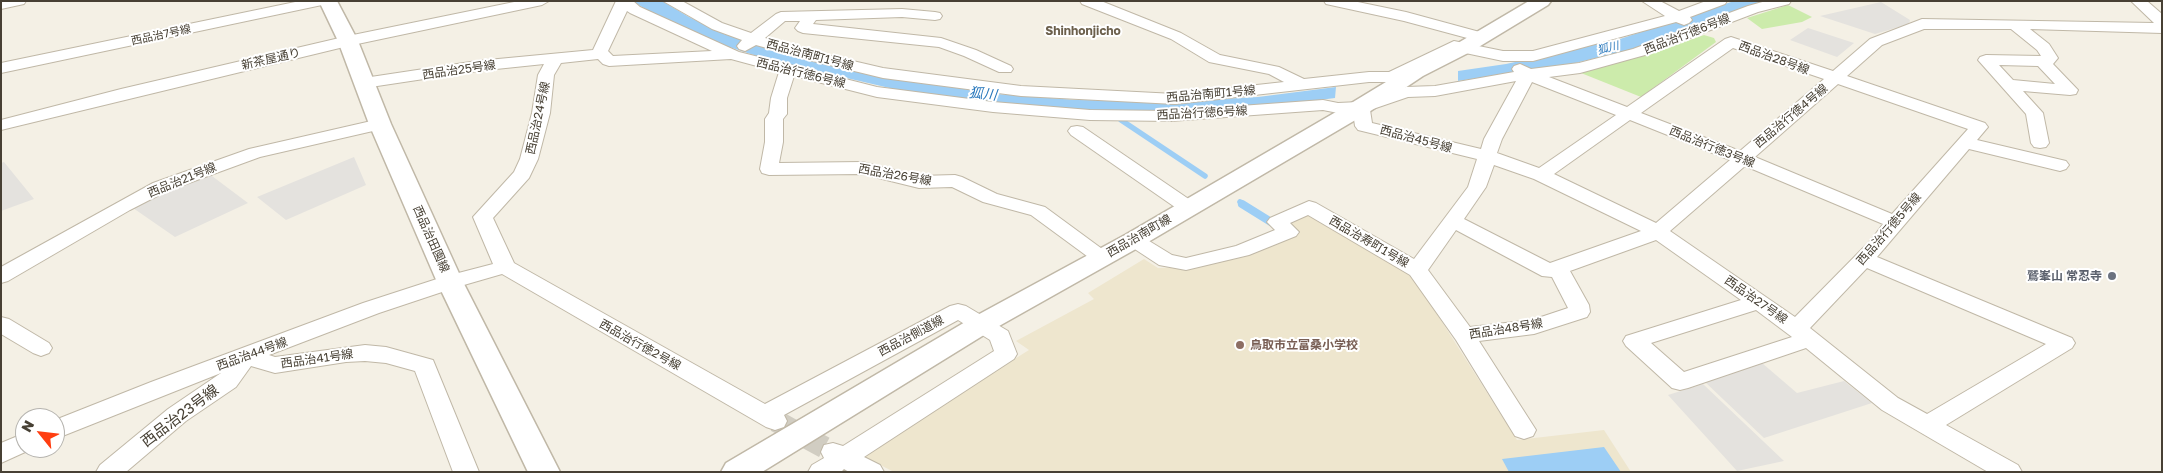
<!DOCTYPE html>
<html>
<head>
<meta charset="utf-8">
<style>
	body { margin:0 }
	#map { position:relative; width:2163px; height:473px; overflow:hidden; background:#f4f0e5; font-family:"Golos Text",sans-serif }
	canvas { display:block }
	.frame { position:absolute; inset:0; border:2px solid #474034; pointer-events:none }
	.north { position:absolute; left:15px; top:408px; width:50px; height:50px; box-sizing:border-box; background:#fff; border:1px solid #b5b3ae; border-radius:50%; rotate:299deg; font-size:14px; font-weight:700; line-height:20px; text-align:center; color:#474034 }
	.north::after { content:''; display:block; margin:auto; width:18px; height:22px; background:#ff3e11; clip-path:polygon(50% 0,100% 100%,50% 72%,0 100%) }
</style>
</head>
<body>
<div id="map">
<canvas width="2163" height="473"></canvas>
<div class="frame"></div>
<div class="north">N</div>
</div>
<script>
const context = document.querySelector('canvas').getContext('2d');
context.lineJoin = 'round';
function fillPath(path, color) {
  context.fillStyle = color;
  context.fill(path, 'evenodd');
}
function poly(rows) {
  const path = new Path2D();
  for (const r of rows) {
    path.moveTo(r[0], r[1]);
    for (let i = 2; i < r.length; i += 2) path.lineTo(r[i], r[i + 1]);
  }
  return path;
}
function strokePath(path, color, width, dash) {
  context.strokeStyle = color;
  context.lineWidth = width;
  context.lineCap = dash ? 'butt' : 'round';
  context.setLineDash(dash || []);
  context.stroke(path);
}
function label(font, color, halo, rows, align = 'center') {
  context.font = font + ' "Golos Text","Noto Sans JP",sans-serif';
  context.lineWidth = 4;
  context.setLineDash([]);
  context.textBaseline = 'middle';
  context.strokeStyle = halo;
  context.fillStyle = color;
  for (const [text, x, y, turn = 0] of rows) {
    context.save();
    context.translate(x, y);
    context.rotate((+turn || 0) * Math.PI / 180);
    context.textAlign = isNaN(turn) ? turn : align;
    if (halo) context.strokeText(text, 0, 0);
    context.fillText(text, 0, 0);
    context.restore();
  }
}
const education = poly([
	[1306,212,1411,273,1517,440,1604,430,1631,472,894,472,861,455,1029,350,1016,341,1094,299,1088,293,1144,259,1158,268,1188,267,1247,253,1285,225]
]);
const green = poly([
	[1788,5,1812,17,1802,22,1762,29,1747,18],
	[1704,35,1714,38,1716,42,1641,97,1576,71,1654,53]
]);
const parking = poly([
	[1881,2,1910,20,1909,24,1875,34,1820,16],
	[1808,28,1854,43,1837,57,1790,40],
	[354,157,366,185,286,220,257,197],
	[4,162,34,199,1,211,1,163],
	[208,173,248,203,175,237,133,208,180,184],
	[1762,363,1797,393,1844,381,1872,403,1764,438,1705,382],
	[1703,384,1784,461,1737,471,1668,395]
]);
const water = poly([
	[632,1,662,1,689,17,724,34,769,49,818,62,932,84,997,94,1076,100,1184,101,1258,97,1336,87,1335,98,1273,106,1179,111,1091,110,1003,104,894,89,769,60,714,42,664,20],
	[1734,1,1767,1,1633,49,1567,65,1458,81,1458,71,1506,64,1620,39],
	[1604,447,1621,472,1509,472,1502,459]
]);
const streamFar1 = poly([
	[1121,120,1205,176],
	[1240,202,1244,205]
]);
const stream = poly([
	[1242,204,1271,222]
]);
const minorTunnel = poly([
	[776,421,831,451]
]);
const minor = poly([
	[1,1,26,1,24,4,1,9,1,1],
	[300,1,329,1,322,5,1,73,1,63,300,1],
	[519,1,549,1,542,5,348,46,1,130,1,120,121,89,348,36,519,1],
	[616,1,633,1,640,7,739,52,877,87,993,102,1090,110,1171,111,1323,100,1338,103,1359,102,1406,87,1435,86,1514,72,1512,69,1514,66,1520,64,1531,69,1579,63,1633,49,1748,6,1766,1,1791,1,1789,4,1758,12,1645,55,1580,73,1549,77,1627,107,1725,39,1731,37,1833,71,1870,39,1922,19,2154,23,2131,1,2147,1,2162,14,2162,33,2030,29,2049,44,2058,58,2053,64,2078,90,2076,94,2070,95,2023,91,2043,113,2049,143,2046,147,2040,148,2034,147,2031,143,2026,114,1978,60,1980,57,1986,55,2041,56,2037,50,2011,29,1924,29,1882,45,1847,76,1985,123,1988,127,1977,140,2066,161,2069,165,2066,169,2060,171,1969,149,1877,257,2072,338,2075,343,2072,348,1946,425,2018,465,2022,472,1988,472,1882,410,1806,348,1688,388,1680,390,1672,388,1626,346,1623,341,1626,336,1741,300,1656,240,1570,271,1589,305,1590,312,1587,317,1534,334,1479,341,1536,430,1533,436,1524,439,1515,436,1456,340,1410,275,1308,215,1290,223,1299,232,1296,236,1249,255,1186,270,1159,265,1127,244,1124,240,1127,236,1134,234,1141,236,1172,255,1186,258,1236,246,1275,230,1267,222,1270,218,1309,201,1316,203,1414,259,1468,187,1477,159,1358,130,1355,126,1353,112,1338,113,1323,110,1171,121,1090,120,993,112,877,97,794,76,787,98,787,114,783,119,783,142,779,163,862,162,919,176,955,175,962,177,997,194,1045,207,1109,254,1112,258,1109,262,1102,264,1095,262,1031,215,983,202,952,187,919,188,862,174,769,175,762,173,760,169,765,142,765,119,769,113,771,98,779,72,731,59,609,66,603,64,598,59,561,63,554,75,550,113,538,159,529,178,493,218,514,263,765,404,950,306,958,304,966,306,1008,331,1017,354,1014,359,864,457,880,465,884,472,849,472,844,469,841,472,808,472,812,465,824,458,821,452,824,445,833,443,843,446,994,351,990,340,958,320,784,415,787,421,784,427,775,430,766,427,502,274,457,287,379,313,269,355,275,357,365,345,386,347,433,360,479,472,453,472,415,371,386,363,365,361,346,362,275,373,251,366,236,387,186,421,126,472,96,472,100,465,168,409,221,373,55,439,55,420,151,382,363,303,443,277,493,264,473,217,514,172,520,159,532,113,538,75,544,64,477,71,364,88,358,87,356,83,358,79,364,78,477,61,593,50,616,1],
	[627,11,630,13,712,51,613,56,608,51,627,11],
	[1733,48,1824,79,1740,151,1641,113,1733,48],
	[1999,65,2038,66,2055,84,2013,80,1999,65],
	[1516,81,1484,139,1481,149,1372,123,1370,110,1408,97,1435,96,1516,81],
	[1532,82,1616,115,1539,168,1497,153,1502,139,1532,82],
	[1838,84,1968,129,1892,214,1755,157,1838,84],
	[1630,120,1730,160,1656,223,1554,174,1630,120],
	[1494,165,1534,179,1641,231,1550,263,1464,219,1486,187,1494,165],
	[1745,166,1883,224,1871,240,1795,317,1670,231,1745,166],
	[1456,230,1542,276,1552,277,1568,308,1532,320,1470,327,1428,270,1456,230],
	[1867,268,2046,344,1927,414,1898,398,1810,328,1867,268],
	[1756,310,1792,337,1684,372,1651,343,1756,310],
	[663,1,682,1,722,23,751,33,776,14,781,12,902,9,935,12,940,13,942,16,940,19,935,20,902,17,816,20,813,24,941,38,976,50,1011,66,1013,69,1011,72,999,72,964,56,939,47,803,33,798,31,795,28,800,21,785,21,765,38,823,54,883,68,1021,86,1175,94,1284,82,1269,74,1209,62,1171,39,1082,4,1080,1,1101,1,1181,33,1220,55,1279,67,1304,79,1369,72,1389,72,1454,41,1503,51,1533,51,1665,16,1642,1,1660,1,1679,11,1706,1,1727,1,1725,4,1690,17,1692,20,1689,23,1684,25,1676,22,1533,61,1503,61,1456,51,1392,82,1369,82,1175,104,1021,96,883,78,813,61,756,45,745,51,739,49,737,46,742,40,712,29,663,1],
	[1324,1,1353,1,1406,12,1487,34,1490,37,1487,40,1482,42,1404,21,1326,4,1324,1],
	[380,119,386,120,389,124,386,128,260,157,167,191,130,210,8,281,1,283,1,267,153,183,249,149,380,119],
	[1077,126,1083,127,1196,204,1199,208,1196,212,1189,214,1182,212,1071,135,1068,131,1071,127,1077,126],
	[1,317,9,319,49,343,52,348,49,353,41,356,33,353,1,334,1,317],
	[25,433,25,448,34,448,1,463,1,443,25,433]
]);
const tertiary = poly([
	[319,1,337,1,358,41,391,124,463,282,560,472,528,472,437,282,369,124,338,41,319,1],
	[1529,1,1551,1,1548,5,1472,51,1423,76,1369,112,1143,245,992,330,762,472,721,472,726,463,972,318,1125,235,1353,102,1409,68,1458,43,1529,1]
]);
const markers = [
	[2112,276,5,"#6b7280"],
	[1240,345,5,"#8d6e63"]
];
const farStreetnames = [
	["西品治7号線",161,35,-12]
];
const farWaternames = [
	["狐川",1608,48,-14]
];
const farQuarternames = [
	["Shinhonjicho",1083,31]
];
const streetNames = [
	["西品治行徳6号線",1687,34,-21],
	["西品治南町1号線",810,55,15],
	["西品治28号線",1774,58,20],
	["新茶屋通り",271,59,-13],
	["西品治25号線",459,70,-8],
	["西品治行徳6号線",801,73,14],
	["西品治南町1号線",1211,94,-5],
	["西品治行徳6号線",1202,113,-3],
	["西品治行徳4号線",1791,116,-40],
	["西品治24号線",538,118,-78],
	["西品治45号線",1416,139,15],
	["西品治行徳3号線",1712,147,22],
	["西品治26号線",895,175,10],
	["西品治21号線",182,180,-22],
	["西品治行徳5号線",1889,229,-49],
	["西品治南町線",1139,236,-30],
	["西品治田園線",431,239,66],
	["西品治寿町1号線",1369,242,30],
	["西品治27号線",1756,300,35],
	["西品治48号線",1506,329,-9],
	["西品治側道線",911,336,-28],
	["西品治行徳2号線",640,345,29],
	["西品治44号線",252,354,-20],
	["西品治41号線",317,359,-8]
];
const worshipNames = [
	["鷲峯山 常忍寺",2102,276]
];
const educationNames = [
	["鳥取市立富桑小学校",1250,345]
];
const waterNames = [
	["狐川",983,94,6]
];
const nearStreetnames = [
	["西品治23号線",180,416,-37]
];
fillPath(education, '#eee6ce');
fillPath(green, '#ccebab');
fillPath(parking, '#e4e2de');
fillPath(water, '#9dcef5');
strokePath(streamFar1, '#9dcef5', 5.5);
strokePath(stream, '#9dcef5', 8);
strokePath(minorTunnel, '#d1cdc2', 22, [22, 11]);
strokePath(minor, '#c0b8a7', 2);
strokePath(tertiary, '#c0b8a7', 3);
fillPath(minor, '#fff');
fillPath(tertiary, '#fff');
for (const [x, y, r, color] of markers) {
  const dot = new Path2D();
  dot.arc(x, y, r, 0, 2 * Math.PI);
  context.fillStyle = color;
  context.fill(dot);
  strokePath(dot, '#fff', 2);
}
label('11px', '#474034', '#fff', farStreetnames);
label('italic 11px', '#2676bb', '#fff', farWaternames);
label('bold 12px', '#6b5f4b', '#fff', farQuarternames);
label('12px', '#474034', '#fff', streetNames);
label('bold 12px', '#5b616d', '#fff', worshipNames, 'right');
label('bold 12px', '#785e54', '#fff', educationNames, 'left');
label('italic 14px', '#2676bb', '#fff', waterNames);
label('15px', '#474034', '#fff', nearStreetnames);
</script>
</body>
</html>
